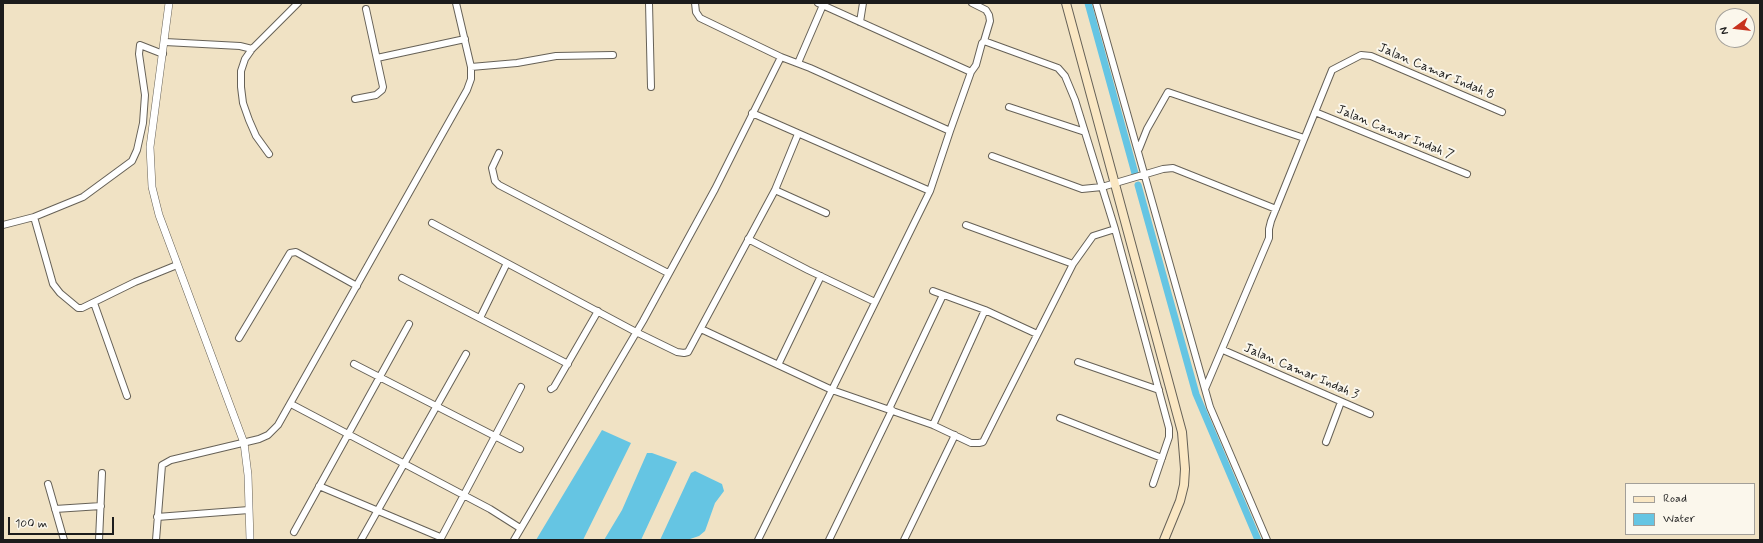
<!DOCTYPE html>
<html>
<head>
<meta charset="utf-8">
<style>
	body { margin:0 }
	#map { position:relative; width:1763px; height:543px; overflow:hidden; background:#f0e2c4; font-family:Mynerve,sans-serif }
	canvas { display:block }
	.frame { position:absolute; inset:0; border:4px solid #1c1c1c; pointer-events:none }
	.legend { position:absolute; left:1625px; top:483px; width:130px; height:52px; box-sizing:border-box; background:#fbf7ec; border:1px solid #a29f99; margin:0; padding:5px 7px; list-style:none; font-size:12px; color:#1c1c1c }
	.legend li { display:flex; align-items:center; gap:8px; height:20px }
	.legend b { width:20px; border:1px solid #a29f99 }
	.north { position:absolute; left:1715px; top:8px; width:40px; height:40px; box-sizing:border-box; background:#fbf7ec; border:1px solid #a29f99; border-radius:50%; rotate:255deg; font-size:11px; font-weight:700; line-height:16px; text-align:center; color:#1c1c1c }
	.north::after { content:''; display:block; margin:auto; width:14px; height:18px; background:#c8321e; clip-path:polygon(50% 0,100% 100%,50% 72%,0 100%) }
	.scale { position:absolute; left:8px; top:517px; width:106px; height:18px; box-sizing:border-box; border:2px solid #1c1c1c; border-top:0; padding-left:5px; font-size:12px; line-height:14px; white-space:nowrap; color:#1c1c1c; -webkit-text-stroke:3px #fbf7ec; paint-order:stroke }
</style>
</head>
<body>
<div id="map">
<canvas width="1763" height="543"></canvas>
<div class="frame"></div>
<ul class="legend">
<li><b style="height:5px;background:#fae7c3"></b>Road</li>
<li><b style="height:11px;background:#65c5e3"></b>Water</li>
</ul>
<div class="north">N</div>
<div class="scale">100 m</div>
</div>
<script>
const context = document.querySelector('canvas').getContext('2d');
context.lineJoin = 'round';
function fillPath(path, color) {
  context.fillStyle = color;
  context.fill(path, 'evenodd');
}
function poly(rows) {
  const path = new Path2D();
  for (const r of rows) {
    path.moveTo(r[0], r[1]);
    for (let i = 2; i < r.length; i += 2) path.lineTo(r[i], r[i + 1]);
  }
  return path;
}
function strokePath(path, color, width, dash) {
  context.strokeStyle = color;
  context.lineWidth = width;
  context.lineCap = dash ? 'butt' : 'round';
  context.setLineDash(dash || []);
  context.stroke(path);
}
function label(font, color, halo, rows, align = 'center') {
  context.font = font + ' Mynerve,sans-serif';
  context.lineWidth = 4;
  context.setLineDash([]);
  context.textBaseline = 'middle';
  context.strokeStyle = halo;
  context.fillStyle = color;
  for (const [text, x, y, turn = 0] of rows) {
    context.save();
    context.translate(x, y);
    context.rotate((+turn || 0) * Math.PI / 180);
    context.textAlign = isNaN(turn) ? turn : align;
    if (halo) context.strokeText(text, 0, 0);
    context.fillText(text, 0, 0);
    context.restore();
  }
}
const water = poly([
	[602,430,631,443,583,540,536,540],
	[647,453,652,453,677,462,641,540,604,540,622,510],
	[695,471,722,484,724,491,715,503,705,531,699,536,687,540,660,540,691,473]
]);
const canal = poly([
	[1088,3,1136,177],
	[1138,185,1196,394,1258,540]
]);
const minor = poly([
	[649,3,651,87],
	[695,3,696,12,700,18,781,57,810,68,950,131],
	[818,3,971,72],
	[1096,3,1210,407,1267,540],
	[860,22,863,3],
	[984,41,1058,68,1065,76,1075,100,1115,229,1169,428,1169,437,1153,484],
	[165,42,240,46,252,49],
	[377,58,465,39],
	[798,63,823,5],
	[471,67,517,63,556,56,613,55],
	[355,99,376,95,382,90,383,87,366,9],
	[1009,107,1085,132],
	[1315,112,1467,174],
	[752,113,930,191],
	[1139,149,1147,129,1168,92,1304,138],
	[499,153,492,168,495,181,499,185,668,273],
	[269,154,256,136,249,120,243,103,241,87,241,71,245,59,252,49,298,3],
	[992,156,1082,189,1102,187,1163,169,1173,168,1276,209],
	[775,190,826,213],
	[34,217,53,284,60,293,78,308,82,308,135,282,177,265],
	[432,223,636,332,677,352,684,353,688,352,775,190,798,134],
	[3,225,34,217,83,197,132,161,137,150,143,123,145,95,139,54,140,45,163,54],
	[966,225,1073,264],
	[748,239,808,270,875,302],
	[402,278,568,364],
	[933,291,985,310,1037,334],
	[94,303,127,396],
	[480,318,507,263],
	[701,329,832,390,933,425,971,443,979,443,983,442,996,416,1073,264,1093,236,1115,229],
	[239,338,290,253,296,252,357,286],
	[1223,350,1370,414],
	[1078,362,1159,390],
	[354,364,520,449],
	[778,365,821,276],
	[551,389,554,387,598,311],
	[1205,389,1269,238,1269,229,1271,221,1332,70,1361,55,1371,56,1502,112],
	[291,404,490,509,520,528],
	[889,409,943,295],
	[1060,418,1162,458],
	[933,425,985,310],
	[1326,442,1341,402],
	[48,484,64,540],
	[319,486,440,537],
	[55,509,101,506],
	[157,517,249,510],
	[294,532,409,324],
	[99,540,102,473],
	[156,540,162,465,171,460,259,439,268,435,278,425,467,90,471,79,471,67,456,3],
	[361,540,466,354],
	[440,540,521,387],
	[514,540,643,321,715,189,781,57],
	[758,540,930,191,950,131,971,72,976,65,982,43,984,41,990,21,989,15,986,10,972,3],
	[829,540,892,410],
	[904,540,955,435]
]);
const tertiary = poly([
	[169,3,150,147,152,187,159,215,244,443,248,475,250,540]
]);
const secondary = poly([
	[1066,3,1182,432,1185,469,1184,485,1180,501,1164,540]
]);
const streetNames = [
	["Jalan Camar Indah 8",1436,72,23],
	["Jalan Camar Indah 7",1395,133,22],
	["Jalan Camar Indah 3",1301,372,23]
];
fillPath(water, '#65c5e3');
strokePath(canal, '#65c5e3', 7);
strokePath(minor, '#666157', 8);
strokePath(tertiary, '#666157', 8);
strokePath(secondary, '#666157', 10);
strokePath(minor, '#fff', 6);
strokePath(tertiary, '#fff', 7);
strokePath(secondary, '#fae7c3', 8);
label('13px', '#1c1c1c', '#fbf7ec', streetNames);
</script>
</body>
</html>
